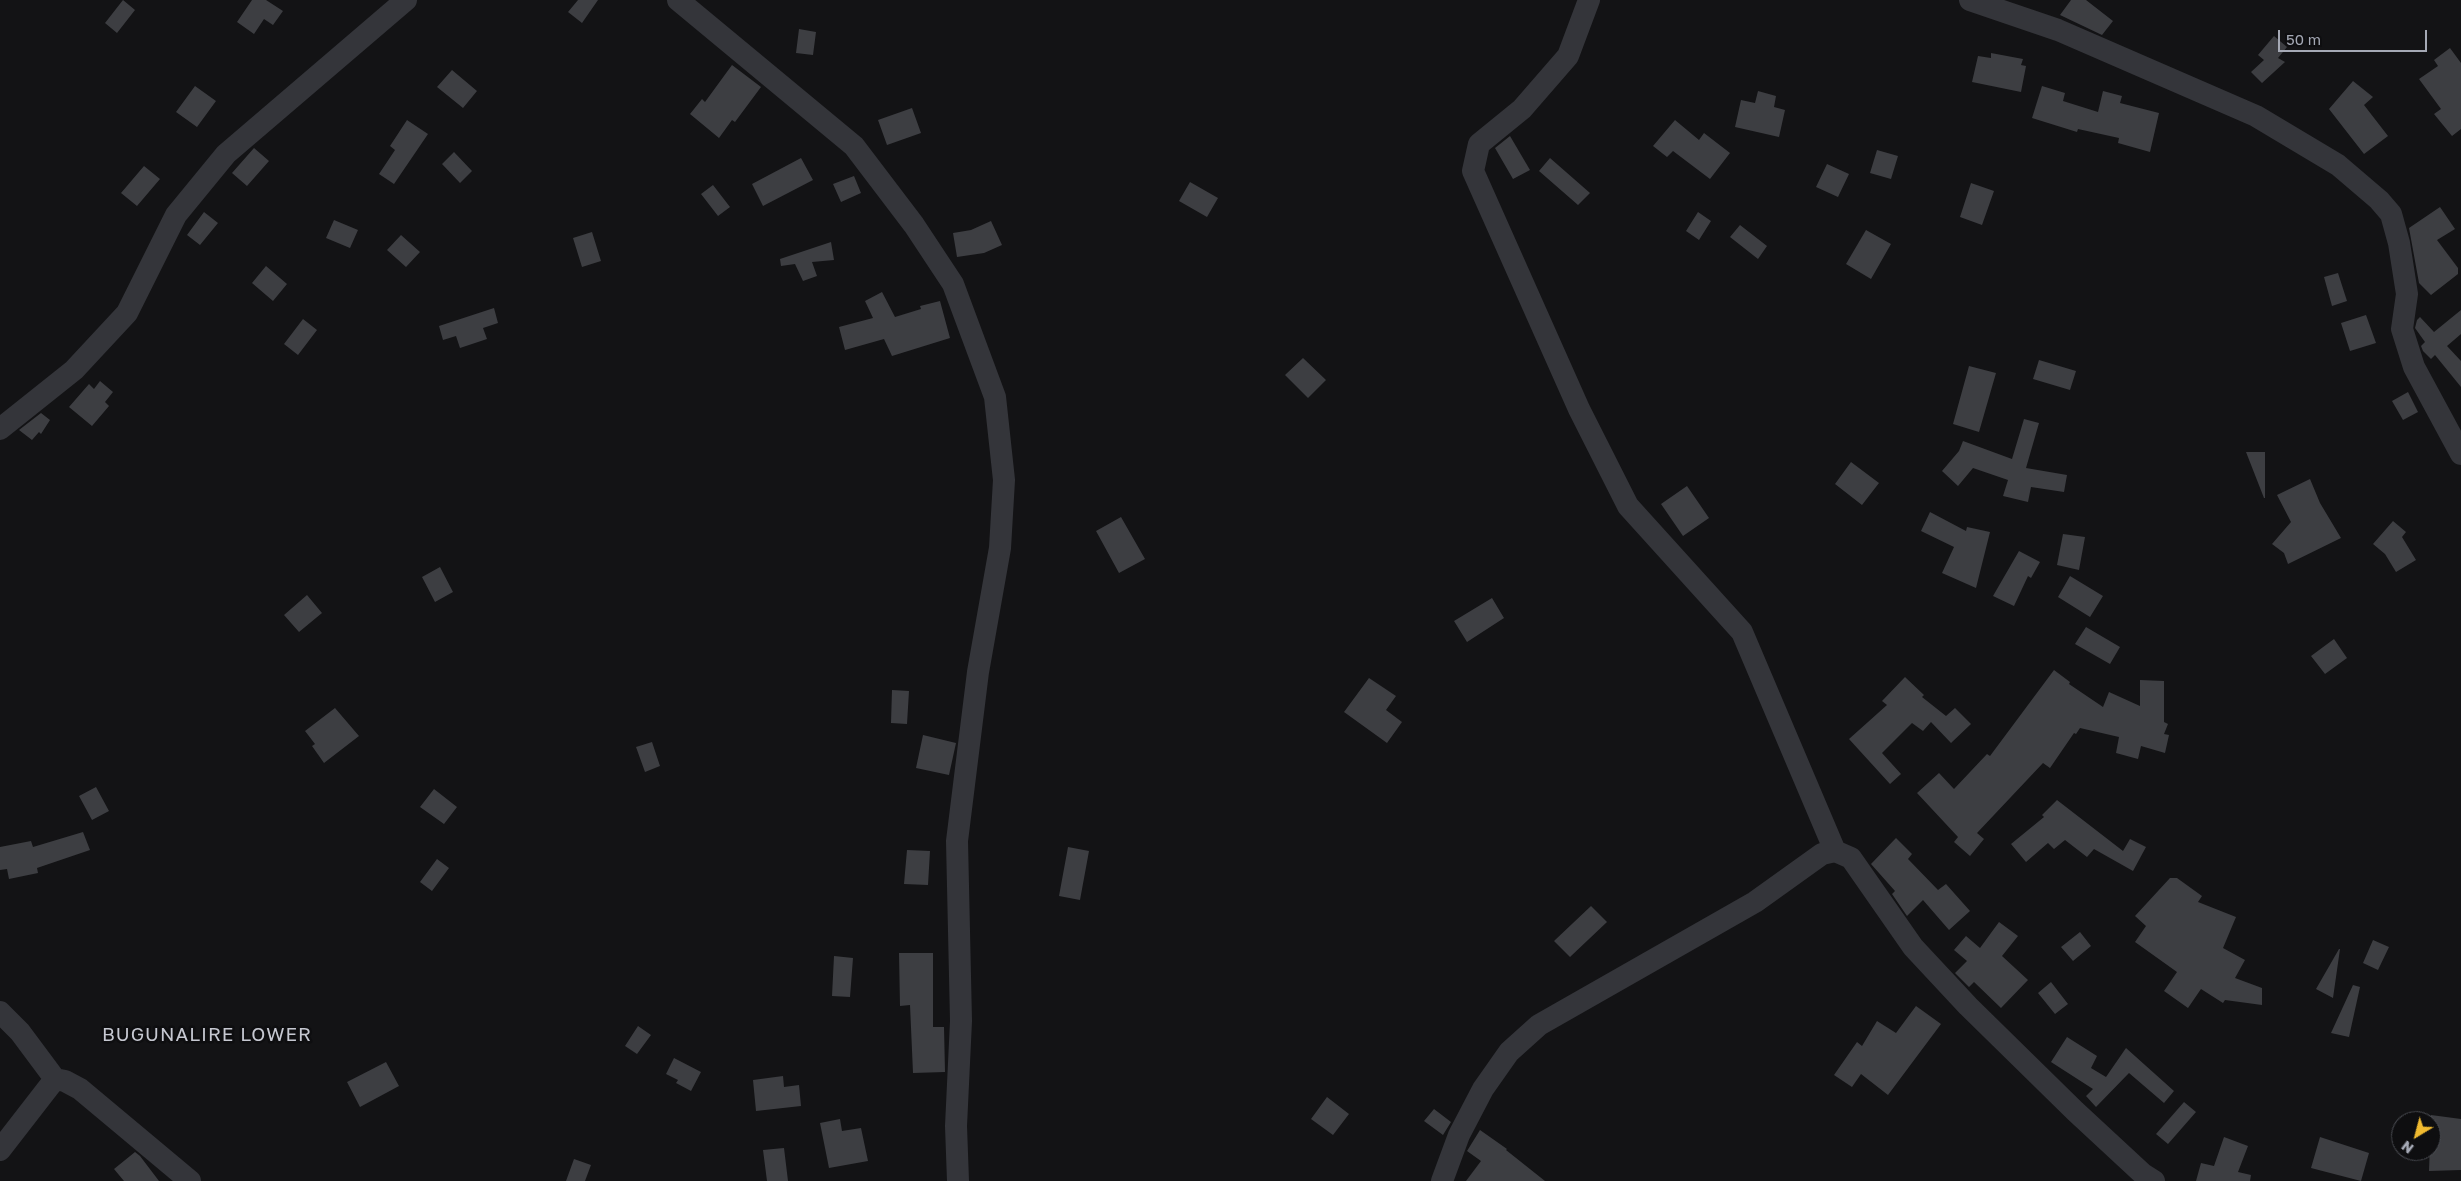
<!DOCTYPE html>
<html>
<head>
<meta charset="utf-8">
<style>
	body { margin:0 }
	#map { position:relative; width:2461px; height:1181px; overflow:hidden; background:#131315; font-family:"Golos Text",sans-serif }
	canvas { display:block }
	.north { position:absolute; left:2391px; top:1111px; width:50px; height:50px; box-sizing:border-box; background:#0e0e10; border:1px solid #4a4c52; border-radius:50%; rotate:217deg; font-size:14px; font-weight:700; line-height:20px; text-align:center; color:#a5a9b5 }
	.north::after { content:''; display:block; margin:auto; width:18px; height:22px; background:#f0ba30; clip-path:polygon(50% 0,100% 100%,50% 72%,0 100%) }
	.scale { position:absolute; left:2278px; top:30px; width:149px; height:22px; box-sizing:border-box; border:2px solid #a5a9b5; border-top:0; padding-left:6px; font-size:15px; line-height:18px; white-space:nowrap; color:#a5a9b5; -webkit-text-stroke:4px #0e0e10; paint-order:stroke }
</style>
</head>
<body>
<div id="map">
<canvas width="2461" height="1181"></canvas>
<div class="north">N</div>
<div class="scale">50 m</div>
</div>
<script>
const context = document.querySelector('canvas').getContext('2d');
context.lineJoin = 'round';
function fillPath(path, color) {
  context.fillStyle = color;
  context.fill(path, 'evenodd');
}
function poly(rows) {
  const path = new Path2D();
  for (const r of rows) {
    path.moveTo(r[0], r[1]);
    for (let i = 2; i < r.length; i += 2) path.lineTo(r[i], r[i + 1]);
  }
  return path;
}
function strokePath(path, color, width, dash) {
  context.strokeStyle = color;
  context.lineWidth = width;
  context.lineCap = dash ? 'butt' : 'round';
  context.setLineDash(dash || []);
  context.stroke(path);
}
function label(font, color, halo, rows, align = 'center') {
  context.font = font + ' "Golos Text",sans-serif';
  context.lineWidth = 5;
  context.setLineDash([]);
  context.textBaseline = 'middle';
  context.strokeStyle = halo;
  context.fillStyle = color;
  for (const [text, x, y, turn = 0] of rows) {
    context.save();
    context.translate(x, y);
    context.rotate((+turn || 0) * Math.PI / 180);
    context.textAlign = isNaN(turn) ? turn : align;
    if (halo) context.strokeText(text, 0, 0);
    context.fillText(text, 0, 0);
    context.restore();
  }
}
const building = poly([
	[123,0,135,10,117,33,105,23],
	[252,0,266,0,283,11,273,25,264,19,254,34,237,22],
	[578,0,598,0,582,23,568,12],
	[2071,0,2086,0,2113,21,2102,35,2060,15],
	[799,29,816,32,813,55,796,53],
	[2274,36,2287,47,2278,58,2285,62,2262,83,2251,72,2264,60,2258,55],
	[2450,48,2461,63,2461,129,2452,136,2434,114,2441,109,2419,79,2438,66,2434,60],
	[1991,53,2023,59,2021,65,2026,66,2021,92,1972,82,1978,56,1991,58],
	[732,65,761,87,735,122,732,120,719,138,690,114,702,99,705,102],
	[452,70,477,91,463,108,437,87],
	[2353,81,2373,97,2364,105,2388,136,2364,154,2329,109],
	[195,86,216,101,197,127,176,112],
	[2042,86,2065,93,2063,101,2098,112,2103,91,2122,96,2120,103,2159,113,2150,152,2118,143,2119,138,2078,129,2077,132,2032,118],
	[1758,91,1776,96,1774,107,1785,110,1779,137,1735,127,1741,100,1755,103],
	[912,108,921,133,887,145,878,120],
	[407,120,428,134,394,184,379,174,395,150,390,146],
	[1675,120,1699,140,1704,133,1730,153,1710,179,1673,151,1667,157,1653,146],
	[1510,136,1530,170,1513,179,1495,148],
	[254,148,269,161,247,186,232,173],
	[1877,150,1898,156,1891,179,1870,173],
	[454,152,472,171,460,183,442,164],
	[801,158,813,180,763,206,752,184],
	[1550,158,1590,193,1578,205,1539,171],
	[1827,164,1849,174,1838,197,1816,187],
	[144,166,160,179,137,206,121,193],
	[854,176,861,193,841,202,833,184],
	[1190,182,1218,198,1207,217,1179,201],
	[1971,183,1994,191,1982,225,1960,217],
	[713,185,730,207,718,216,701,194],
	[2440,207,2455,229,2437,240,2458,268,2458,274,2431,295,2419,283,2409,228],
	[204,212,218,223,200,245,187,235],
	[1698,212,1711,221,1699,240,1686,231],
	[334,220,358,230,350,248,326,238],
	[991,221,1002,245,984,253,957,257,953,233,971,230],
	[1740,225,1767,246,1758,259,1730,237],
	[1866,230,1891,244,1871,279,1846,264],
	[592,232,601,261,582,267,573,238],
	[401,235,420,252,406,267,387,250],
	[831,242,834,260,812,262,817,276,803,281,795,264,781,266,780,259],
	[266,266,287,284,273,301,252,283],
	[2338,273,2347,301,2332,306,2324,277],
	[882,292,895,317,921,309,920,306,940,301,950,338,892,356,884,339,845,350,839,327,873,318,865,301],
	[494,308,498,323,483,328,487,339,460,348,456,336,443,340,439,326],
	[2461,310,2461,334,2447,346,2461,361,2461,387,2435,355,2431,359,2423,351,2421,346,2425,342,2415,328,2417,320,2420,317,2434,332],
	[2366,315,2376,343,2350,351,2341,323],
	[303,319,317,330,298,355,284,344],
	[1303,358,1326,380,1308,398,1285,375],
	[2039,360,2076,371,2070,390,2033,379],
	[1969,366,1996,373,1979,432,1953,424],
	[100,381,113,392,105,402,109,406,92,426,69,407,89,384,94,389],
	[2408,392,2418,412,2403,420,2392,401],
	[41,413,50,420,41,434,39,432,32,440,19,430],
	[2024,419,2039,423,2026,468,2067,475,2064,492,2031,487,2028,502,2003,496,2008,480,1973,468,1958,486,1942,471,1959,451,1963,441,2012,459],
	[2246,452,2265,452,2265,498,2264,498],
	[1851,462,1879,483,1862,505,1835,484],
	[2310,479,2320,503,2341,538,2288,564,2284,553,2272,544,2291,522,2277,495],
	[1687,486,1709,518,1683,536,1661,504],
	[1930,512,1966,531,1967,527,1990,532,1976,588,1942,573,1954,547,1921,531],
	[1121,517,1145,559,1119,573,1096,531],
	[2393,521,2406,532,2402,537,2416,560,2396,572,2385,554,2373,544],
	[2063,534,2085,537,2079,570,2057,565],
	[2019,551,2040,562,2031,578,2028,576,2014,606,1993,596],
	[440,567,453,592,435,602,422,577],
	[2070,576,2103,596,2090,617,2058,597],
	[307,595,322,613,299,632,284,615],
	[1492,598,1504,618,1467,642,1454,621],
	[2086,627,2120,647,2110,664,2075,644],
	[2334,639,2347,658,2325,674,2311,656],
	[2054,670,2070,682,2069,684,2103,707,2109,692,2140,706,2140,680,2164,681,2164,722,2168,724,2164,734,2169,735,2165,753,2141,746,2138,759,2116,753,2119,737,2080,728,2076,734,2074,733,2050,768,2043,763,1977,833,1984,839,1970,856,1954,842,1958,837,1917,793,1939,773,1954,789,1987,754,1990,756],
	[1905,677,1924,695,1922,697,1946,716,1955,708,1971,724,1951,743,1931,722,1923,731,1912,723,1882,753,1901,774,1890,784,1849,739,1887,705,1882,701],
	[1369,678,1396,696,1386,710,1402,722,1387,743,1344,712],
	[892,690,909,691,907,724,891,723],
	[335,708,359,736,324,763,312,746,315,744,305,731],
	[923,735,956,743,949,775,916,768],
	[652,742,660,766,645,772,636,747],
	[96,787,109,811,92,820,79,796],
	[434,789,457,807,444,824,420,807],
	[2057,800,2123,851,2130,839,2146,847,2133,871,2094,849,2087,857,2065,840,2054,849,2048,843,2026,862,2011,844,2044,817,2042,815],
	[83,832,90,850,37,868,38,873,9,879,7,869,0,870,0,847,31,841,33,847],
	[1896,838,1912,854,1908,859,1938,890,1946,884,1970,911,1949,930,1923,900,1907,916,1892,894,1895,891,1871,864],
	[1068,847,1089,851,1080,900,1059,896],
	[907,850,930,851,928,885,904,884],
	[437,859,449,868,432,891,420,882],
	[2170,878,2177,878,2202,896,2198,902,2236,917,2223,948,2245,960,2235,978,2262,988,2262,1005,2225,1000,2223,1003,2201,989,2188,1008,2164,991,2177,972,2135,942,2146,926,2135,916],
	[1591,906,1607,922,1570,957,1554,941],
	[1999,922,2018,936,2002,956,2028,980,2001,1008,1974,982,1969,987,1955,973,1967,961,1954,950,1966,936,1980,948],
	[2080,932,2091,946,2073,961,2061,947],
	[2373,940,2389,947,2378,970,2363,963],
	[2339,949,2340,949,2333,998,2316,989],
	[899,953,933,953,933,1027,944,1027,945,1072,913,1073,910,1005,900,1006],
	[834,956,853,958,850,997,832,996],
	[2051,982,2068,1004,2055,1014,2038,993],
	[2353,985,2360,987,2349,1037,2331,1033],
	[1916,1006,1941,1024,1888,1095,1861,1074,1852,1087,1834,1075,1857,1042,1862,1046,1877,1021,1896,1033],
	[638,1026,651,1035,637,1054,625,1046],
	[2067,1037,2097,1056,2091,1068,2106,1077,2126,1048,2174,1091,2164,1103,2129,1073,2096,1107,2086,1096,2093,1089,2051,1062],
	[674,1058,701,1072,691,1091,676,1083,678,1080,666,1074],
	[386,1062,399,1086,360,1107,347,1082],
	[783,1076,784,1087,799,1085,801,1106,756,1111,753,1080],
	[1327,1097,1349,1114,1333,1135,1311,1119],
	[2184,1102,2196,1112,2168,1144,2156,1134],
	[1434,1109,1451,1122,1443,1135,1424,1121],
	[2431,1115,2461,1119,2461,1170,2429,1171],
	[840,1119,842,1131,861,1128,868,1161,829,1168,820,1123],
	[1480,1130,1507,1149,1506,1150,1545,1181,1466,1181,1481,1161,1467,1151],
	[2224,1137,2248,1146,2238,1172,2251,1175,2250,1181,2196,1181,2201,1163,2214,1166],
	[2320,1137,2369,1153,2361,1181,2311,1168],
	[784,1148,788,1181,767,1181,763,1150],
	[135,1152,140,1156,159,1181,124,1181,114,1169],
	[574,1159,591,1165,585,1181,566,1181]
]);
const street = poly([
	[678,0,854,146,914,225,953,284,995,397,1004,480,1000,548,978,672,957,841,961,1021,956,1126,958,1181],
	[1589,0,1568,56,1522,109,1479,144,1473,171,1579,409,1628,506,1742,632,1835,851],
	[1970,0,2058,30,2256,116,2338,165,2379,200,2391,214,2399,243,2407,294,2402,329,2414,367,2461,454],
	[0,429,74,370,127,313,176,215,226,154,406,0],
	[0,1012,20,1032,55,1079],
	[0,1150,55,1079,65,1081,80,1089,190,1181],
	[1442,1181,1459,1135,1483,1089,1509,1052,1539,1025,1755,902,1822,854,1835,851,1851,858,1913,947,1968,1006,2075,1111,2143,1174,2154,1181]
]);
const quarterNames = [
	["BUGUNALIRE LOWER",207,1035]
];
fillPath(building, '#3d3e42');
strokePath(street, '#34353a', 22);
context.letterSpacing = '1px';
label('19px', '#c6c8d1', '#0e0e10', quarterNames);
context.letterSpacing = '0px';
</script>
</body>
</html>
